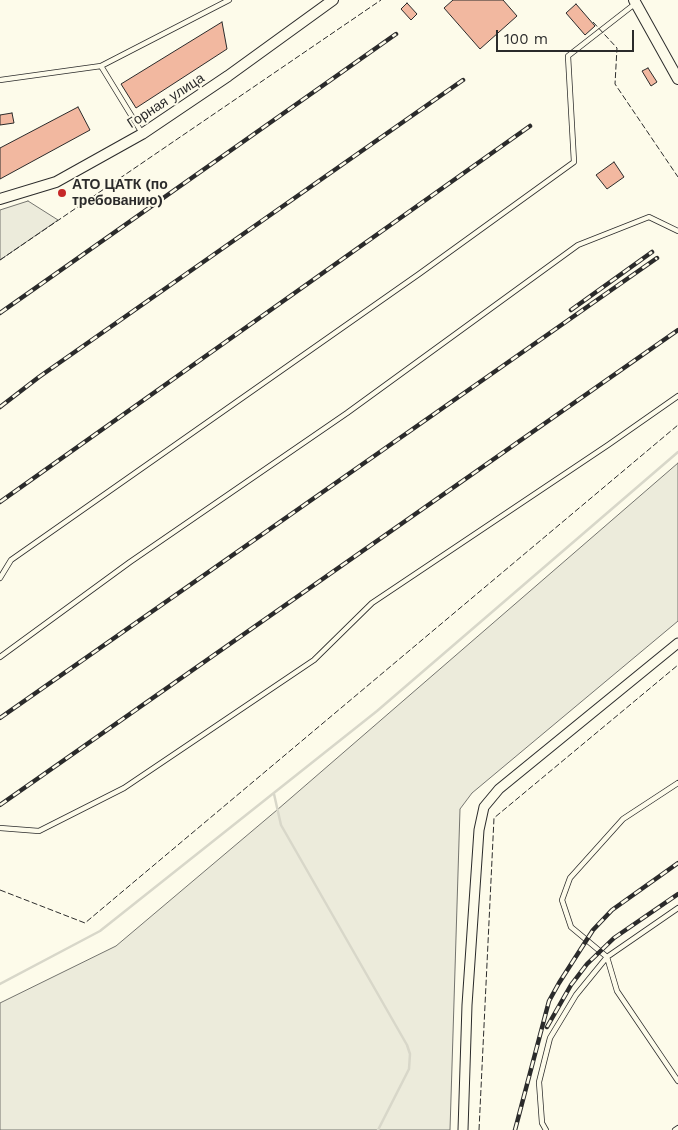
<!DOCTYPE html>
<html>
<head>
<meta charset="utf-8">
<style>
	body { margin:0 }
	#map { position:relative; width:678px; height:1130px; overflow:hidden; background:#fdfbea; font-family:"Work Sans",sans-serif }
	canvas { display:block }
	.scale { position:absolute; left:496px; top:30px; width:138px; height:22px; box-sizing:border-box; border:2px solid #2b2b2b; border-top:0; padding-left:6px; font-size:15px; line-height:18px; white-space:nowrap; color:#2b2b2b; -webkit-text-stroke:4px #fdfbea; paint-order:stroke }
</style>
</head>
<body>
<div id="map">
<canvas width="678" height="1130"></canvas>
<div class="scale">100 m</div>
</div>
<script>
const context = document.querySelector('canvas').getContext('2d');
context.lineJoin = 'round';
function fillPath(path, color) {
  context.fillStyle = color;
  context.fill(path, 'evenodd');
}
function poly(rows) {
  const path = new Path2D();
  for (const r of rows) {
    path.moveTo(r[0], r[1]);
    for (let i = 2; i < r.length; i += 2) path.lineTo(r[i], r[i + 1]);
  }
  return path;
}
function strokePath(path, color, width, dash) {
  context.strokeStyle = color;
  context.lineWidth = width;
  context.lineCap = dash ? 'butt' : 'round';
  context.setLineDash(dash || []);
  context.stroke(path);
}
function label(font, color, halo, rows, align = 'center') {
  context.font = font + ' "Work Sans",sans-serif';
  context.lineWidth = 4;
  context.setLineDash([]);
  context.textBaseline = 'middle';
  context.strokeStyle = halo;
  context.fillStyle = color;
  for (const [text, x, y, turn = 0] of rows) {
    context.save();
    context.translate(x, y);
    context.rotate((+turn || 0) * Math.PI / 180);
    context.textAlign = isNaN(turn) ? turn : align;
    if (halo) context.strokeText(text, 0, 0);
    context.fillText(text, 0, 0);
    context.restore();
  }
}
const green = poly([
	[28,201,58,220,0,260,0,210,28,201],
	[678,463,678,621,472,793,460,809,450,1130,0,1130,0,1003,116,946,277,810,678,463]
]);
const stream = poly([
	[274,794,281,825,407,1045,410,1054,409,1069,378,1130],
	[0,984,100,931,377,711,678,452]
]);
const building = poly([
	[453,0,503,0,517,16,480,49,444,8,453,0],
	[407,3,417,14,411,20,401,9,407,3],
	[576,4,595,26,585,35,566,13,576,4],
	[222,22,227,49,136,108,121,84,222,22],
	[648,68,657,82,651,86,642,71,648,68],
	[78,107,90,130,0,179,0,148,78,107],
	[12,113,14,123,0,125,0,115,12,113],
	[614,162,624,177,607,189,596,175,614,162],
	[64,189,66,194,59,197,57,192,64,189]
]);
const service = poly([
	[101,66,229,0],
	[0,80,101,66,142,133],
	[0,578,11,560,419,274,574,162,568,56,636,3],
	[0,657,130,562,347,413,578,245,649,217,678,231],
	[678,783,623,819,570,878,562,900,571,927,607,957,617,991,678,1081],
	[0,828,39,831,124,788,314,660,372,603,608,445,678,396],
	[546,1130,542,1123,539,1082,550,1038,576,995,607,957,678,908],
	[675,1130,678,1128]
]);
const minor = poly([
	[463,1130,467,1005,479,830,484,807,499,789,678,643]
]);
const tertiary = poly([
	[634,0,678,79],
	[0,199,56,182,142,134,228,76,333,0]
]);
const rail = poly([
	[571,310,652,252],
	[0,313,396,34],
	[0,407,39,377,463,80],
	[0,502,530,126],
	[0,718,657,258],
	[0,805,678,330],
	[547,1027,571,985,587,964,614,938,678,894],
	[515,1130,544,1020,549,1001,559,983,593,930,612,910,678,863]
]);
const fence = poly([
	[593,22,617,48,615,84,678,177],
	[0,260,381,0],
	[0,890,85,923,678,425],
	[479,1130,494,818,678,665]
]);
const markers = [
	[62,193,5,"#c62828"]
];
const streetNames = [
	["Горная улица",166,101,-33]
];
const poiNames = [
	["АТО ЦАТК (по",72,185],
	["требованию)",72,201]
];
fillPath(green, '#ecebdb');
strokePath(green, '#74746e', 1);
strokePath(stream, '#d8d7c9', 2.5);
fillPath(building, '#f2b8a0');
strokePath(building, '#2b2b2b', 1);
strokePath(service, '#2b2b2b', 6);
strokePath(minor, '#2b2b2b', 11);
strokePath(tertiary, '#2b2b2b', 12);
strokePath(service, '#fdfbea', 4.5);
strokePath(minor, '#fdfbea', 9);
strokePath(tertiary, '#fdfbea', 10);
strokePath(rail, '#2b2b2b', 4.5);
strokePath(rail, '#fdfbea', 2.5, [8]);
strokePath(fence, '#2b2b2b', 1, [6, 2.5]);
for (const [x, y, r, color] of markers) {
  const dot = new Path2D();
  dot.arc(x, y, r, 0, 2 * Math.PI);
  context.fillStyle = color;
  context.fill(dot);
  strokePath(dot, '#fdfbea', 2);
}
label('14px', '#2b2b2b', '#fdfbea', streetNames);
label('bold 14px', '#2b2b2b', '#fdfbea', poiNames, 'left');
</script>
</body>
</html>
